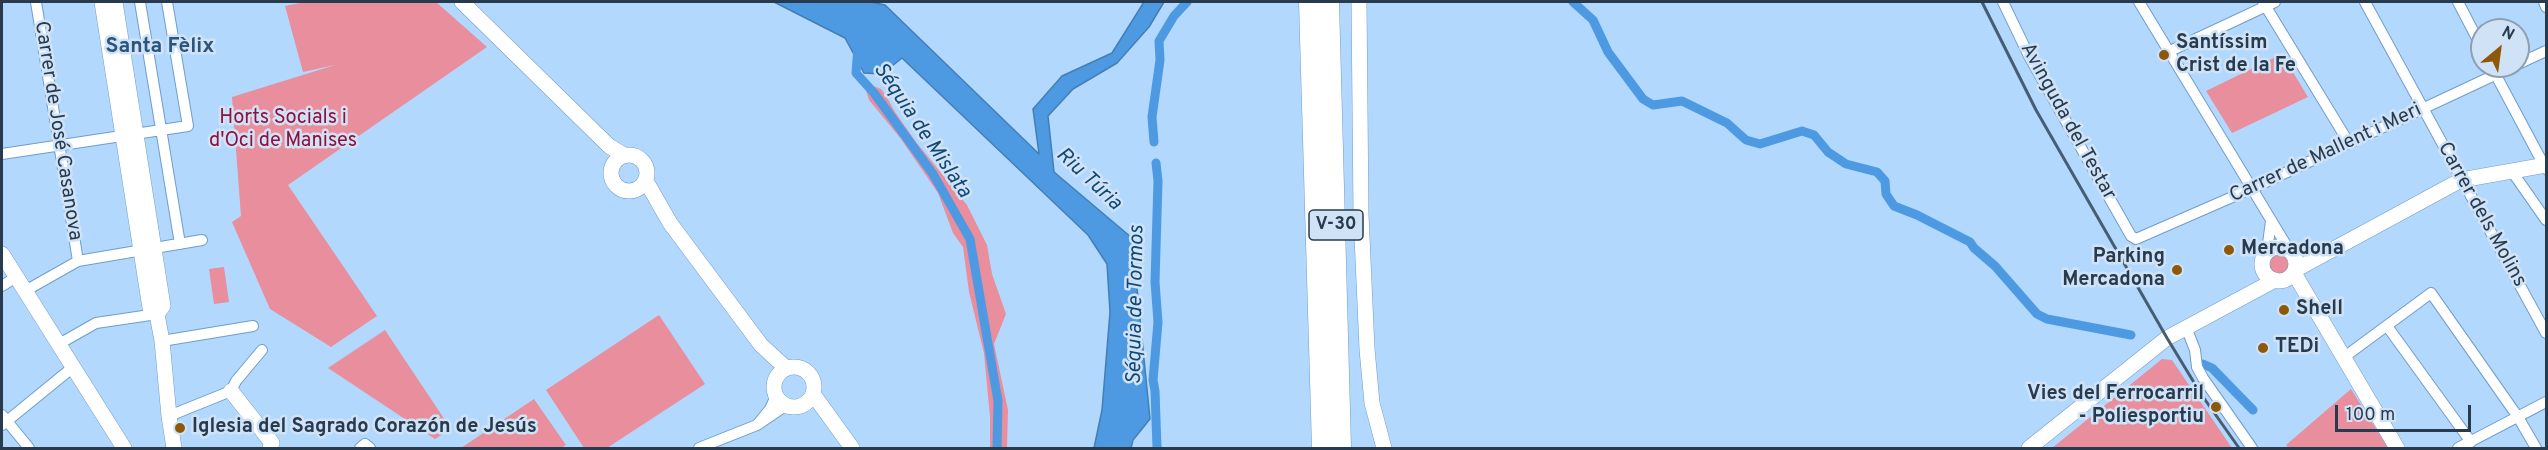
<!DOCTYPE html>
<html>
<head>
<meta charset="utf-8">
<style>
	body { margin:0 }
	#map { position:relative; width:2548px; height:450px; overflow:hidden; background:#b2d8fe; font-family:Overpass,sans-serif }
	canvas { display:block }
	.frame { position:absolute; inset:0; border:3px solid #283b4e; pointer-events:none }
	.north { position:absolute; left:2470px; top:18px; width:60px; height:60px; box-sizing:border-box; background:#d0e3f6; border:2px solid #8da0b3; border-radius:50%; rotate:29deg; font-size:16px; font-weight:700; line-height:24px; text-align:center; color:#283b4e }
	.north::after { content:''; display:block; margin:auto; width:21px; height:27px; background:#8d5909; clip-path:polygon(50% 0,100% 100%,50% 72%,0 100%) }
	.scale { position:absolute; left:2335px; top:405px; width:136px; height:27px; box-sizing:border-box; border:3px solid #283b4e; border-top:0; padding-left:8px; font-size:18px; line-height:21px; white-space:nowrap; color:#283b4e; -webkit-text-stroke:4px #d0e3f6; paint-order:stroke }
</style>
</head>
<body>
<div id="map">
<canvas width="2548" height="450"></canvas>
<div class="frame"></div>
<div class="north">N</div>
<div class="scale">100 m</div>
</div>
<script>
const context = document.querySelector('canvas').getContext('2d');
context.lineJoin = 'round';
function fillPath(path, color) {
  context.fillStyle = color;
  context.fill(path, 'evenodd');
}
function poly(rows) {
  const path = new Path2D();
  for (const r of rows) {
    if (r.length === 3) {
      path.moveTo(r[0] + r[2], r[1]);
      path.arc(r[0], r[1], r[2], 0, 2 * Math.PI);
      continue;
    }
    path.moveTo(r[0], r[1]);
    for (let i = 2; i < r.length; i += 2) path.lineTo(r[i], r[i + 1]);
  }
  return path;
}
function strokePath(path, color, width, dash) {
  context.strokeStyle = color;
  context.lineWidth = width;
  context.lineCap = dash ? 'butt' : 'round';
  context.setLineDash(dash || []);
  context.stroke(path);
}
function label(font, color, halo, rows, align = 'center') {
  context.font = font + ' Overpass,sans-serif';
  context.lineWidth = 5;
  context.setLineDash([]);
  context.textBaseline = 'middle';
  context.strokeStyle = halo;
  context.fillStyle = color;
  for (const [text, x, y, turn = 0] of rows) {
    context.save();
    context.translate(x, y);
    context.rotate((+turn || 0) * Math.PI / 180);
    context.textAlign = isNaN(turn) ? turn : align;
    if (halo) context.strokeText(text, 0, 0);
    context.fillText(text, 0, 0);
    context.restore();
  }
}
const green = poly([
	[305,2,436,2,487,47,288,185,377,316,331,347,270,309,232,222,241,216,232,97,335,65,303,72,285,6],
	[2282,54,2308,97,2232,133,2206,91],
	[871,85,881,89,885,94,895,112,916,142,967,205,987,245,992,274,1006,314,994,344,1008,410,1007,448,990,448,990,417,984,353,969,292,963,247,953,233,938,193,901,139,869,100,866,90],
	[2279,263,12],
	[224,267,229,302,214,304,209,269],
	[659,315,705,384,607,448,584,448,546,390],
	[385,330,451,429,435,439,328,368],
	[2162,359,2172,360,2232,448,2052,448],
	[2351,389,2388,448,2289,448,2286,445],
	[534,399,566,445,561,448,461,448]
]);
const water = poly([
	[774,2,871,2,885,5,1039,154,1033,109,1062,76,1112,53,1144,2,1164,2,1149,27,1117,63,1073,89,1048,116,1054,172,1132,238,1150,419,1133,440,1131,448,1094,448,1102,410,1110,312,1107,264,1088,235,902,58,882,74,864,73,845,38,774,2]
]);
const canal = poly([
	[1573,2,1593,20,1608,52,1643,99,1653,105,1682,101,1727,123,1746,140,1760,144,1802,131,1814,135,1828,152,1846,164,1877,172,1885,181,1886,194,1894,206,1917,215,1970,242,1974,248,1995,266,2037,314,2047,319,2131,335],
	[858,46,856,73,874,93,933,174,970,239,998,401,997,448],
	[1154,142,1152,117,1160,60,1159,41,1174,16,1187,2],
	[1156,163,1158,181,1155,282,1158,322,1153,380,1155,391,1157,448],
	[2203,364,2212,368,2253,410]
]);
const street = poly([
	[36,2,78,261],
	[140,2,180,244],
	[2003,2,2029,56,2131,236,2136,239,2253,188,2514,66],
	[2139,2,2288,248],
	[2263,2,2349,143],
	[2365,2,2546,333],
	[2458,2,2482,48],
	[2544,2,2546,7],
	[2170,51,2275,2],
	[2518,64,2546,51],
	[2491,66,2546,169],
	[2,154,188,126,167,2],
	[2511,170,2546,220],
	[2267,251,2271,221],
	[2,286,16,277],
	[25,291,78,261,202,240],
	[2387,326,2471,442],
	[2186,327,2195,350,2197,367,2203,378,2252,448],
	[162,341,253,326],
	[59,344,96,323,157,314],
	[2343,358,2431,293,2518,417,2536,448],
	[776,396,770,409,757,425,785,406],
	[2,415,29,448],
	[169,416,231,391,236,381,262,350],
	[2,425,72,368],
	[360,448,365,444,370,448],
	[699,448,757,425],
	[2458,448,2546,402]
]);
const secondary = poly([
	[102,2,150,308,157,314,162,341,169,416,174,448],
	[115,2,163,306,157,314],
	[462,2,609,146,624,155],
	[1359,2,1361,214,1367,349,1372,403,1384,448],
	[629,173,18],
	[646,181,670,223,761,345,786,368],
	[2279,264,17],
	[2,254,124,448],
	[2295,270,2461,180,2546,165],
	[2294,273,2397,448],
	[794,387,20],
	[231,391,272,443,270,448],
	[813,394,852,448],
	[2029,448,2167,338,2275,280]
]);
const highway = poly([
	[1309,2,1322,448],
	[1329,2,1341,448]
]);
const rail = poly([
	[1982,2,2036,110,2167,338,2201,394,2239,448]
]);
const markers = [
	[2164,55,6,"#8d5909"],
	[2229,250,6,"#8d5909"],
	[2177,270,6,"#8d5909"],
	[2284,310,6,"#8d5909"],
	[2263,348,6,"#8d5909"],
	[2216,407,6,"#8d5909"],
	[180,428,6,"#8d5909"]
];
const shields = [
	[1336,225,54]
];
const shieldNames = [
	["V-30",1336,225]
];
const poiNames = [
	["Santíssim",2176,44],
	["Crist de la Fe",2176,67],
	["Mercadona",2241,250],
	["Parking",2165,258,"right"],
	["Mercadona",2165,281,"right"],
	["Shell",2296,310],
	["TEDi",2275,348],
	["Vies del Ferrocarril",2204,395,"right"],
	["- Poliesportiu",2204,418,"right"],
	["Iglesia del Sagrado Corazón de Jesús",192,428]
];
const parkNames = [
	["Horts Socials i",283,119],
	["d'Oci de Manises",283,142]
];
const streetNames = [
	["Avinguda del Testar",2067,122,61],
	["Carrer de José Casanova",57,131,81],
	["Carrer de Mallent i Meri",2326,154,-25],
	["Carrer dels Molins",2481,215,61]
];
const neighbourhoodNames = [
	["Santa Fèlix",160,48]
];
const waterNames = [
	["Séquia de Mislata",921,131,56],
	["Riu Túria",1088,180,43],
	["Séquia de Tormos",1137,305,-89]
];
fillPath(green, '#e98e9d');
fillPath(water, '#4e9ae2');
strokePath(water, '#437eb6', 1.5);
strokePath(canal, '#4e9ae2', 9);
strokePath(street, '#709dca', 12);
strokePath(secondary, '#709dca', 16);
strokePath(highway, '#709dca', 21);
strokePath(street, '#fff', 10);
strokePath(secondary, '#fff', 15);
strokePath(highway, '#fff', 20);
strokePath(rail, '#465d74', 3);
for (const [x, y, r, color] of markers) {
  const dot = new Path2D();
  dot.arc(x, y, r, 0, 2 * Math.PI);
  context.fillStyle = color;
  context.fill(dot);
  strokePath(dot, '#d0e3f6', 2);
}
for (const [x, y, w] of shields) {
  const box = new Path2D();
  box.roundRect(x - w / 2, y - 15, w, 30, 4.5);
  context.fillStyle = '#d0e3f6';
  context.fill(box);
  strokePath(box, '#283b4e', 1.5);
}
label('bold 18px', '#283b4e', null, shieldNames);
label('bold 20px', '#283b4e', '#d0e3f6', poiNames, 'left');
label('20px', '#910f3c', '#d0e3f6', parkNames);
label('20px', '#283b4e', '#d0e3f6', streetNames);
label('bold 21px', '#2a557e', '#d0e3f6', neighbourhoodNames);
label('italic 21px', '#114877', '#d0e3f6', waterNames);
</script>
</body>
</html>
